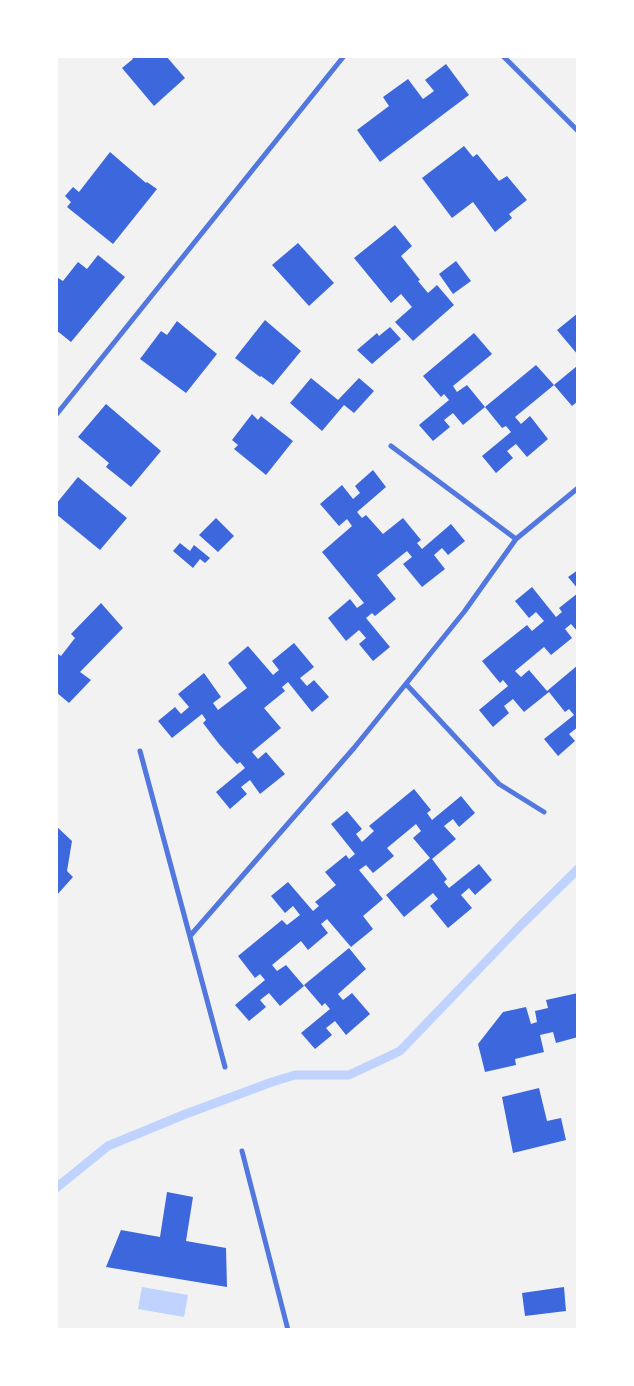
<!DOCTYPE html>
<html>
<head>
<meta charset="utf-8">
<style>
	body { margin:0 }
	#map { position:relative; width:634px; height:1386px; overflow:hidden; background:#f2f2f2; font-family:"IBM Plex Serif",serif }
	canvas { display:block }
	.frame { position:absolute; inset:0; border:58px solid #fff; pointer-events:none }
</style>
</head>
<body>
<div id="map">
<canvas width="634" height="1386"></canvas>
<div class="frame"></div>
</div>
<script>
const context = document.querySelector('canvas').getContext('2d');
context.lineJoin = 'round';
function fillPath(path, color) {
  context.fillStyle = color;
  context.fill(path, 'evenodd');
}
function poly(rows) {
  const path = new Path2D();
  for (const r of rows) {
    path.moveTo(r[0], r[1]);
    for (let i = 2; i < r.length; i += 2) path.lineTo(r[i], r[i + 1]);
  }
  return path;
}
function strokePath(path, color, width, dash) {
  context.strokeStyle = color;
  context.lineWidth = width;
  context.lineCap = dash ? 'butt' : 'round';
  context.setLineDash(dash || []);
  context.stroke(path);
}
const water = poly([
	[142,1287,188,1295,184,1317,138,1309]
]);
const stream = poly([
	[56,1188,108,1146,183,1115,272,1082,295,1075,349,1075,400,1051,522,924,578,869]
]);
const building = poly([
	[131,56,166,56,185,78,154,106,122,68,133,59],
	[446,64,469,95,380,162,357,130,389,106,383,97,408,79,423,99,434,91,425,80],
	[464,146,473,157,477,154,499,181,507,176,527,200,509,214,512,218,495,232,473,202,452,218,422,178],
	[110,152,146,183,147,182,157,189,113,244,67,207,71,202,65,196,73,187,79,192],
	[395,225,412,246,401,256,420,280,418,281,428,293,437,285,454,305,413,341,395,322,412,307,401,294,391,303,354,258],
	[298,243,334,283,309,306,272,265],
	[98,255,125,277,71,342,56,330,56,280,58,278,63,281,78,262,87,269],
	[456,261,471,281,453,294,439,274],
	[578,313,578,355,557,330],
	[265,320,301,351,273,385,261,376,260,377,235,358],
	[177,321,217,354,186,393,140,359,161,331,167,335],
	[390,327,401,339,372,364,357,350,377,333,379,336],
	[474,333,492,354,453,386,457,392,467,385,485,407,463,425,453,413,444,420,450,427,433,441,419,425,449,400,444,394,441,397,423,376],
	[536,365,554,385,515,417,521,424,530,416,548,439,527,457,516,444,507,451,513,458,496,473,482,456,511,432,506,426,502,428,485,407],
	[577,366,578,401,572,406,554,385],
	[311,378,338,400,359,378,374,391,354,413,344,405,322,431,290,403],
	[106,404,161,451,131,487,106,467,109,463,78,437],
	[252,414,258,420,261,416,293,441,266,475,234,449,238,445,232,440],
	[373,470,386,487,357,512,362,518,366,515,383,534,403,518,421,540,417,543,422,549,451,524,465,541,448,555,442,548,434,555,445,569,422,587,403,564,412,557,407,551,377,575,396,599,375,616,372,613,366,618,390,647,373,661,359,644,366,638,359,630,346,641,328,618,350,599,357,608,364,603,322,552,352,526,347,519,339,526,320,504,342,485,353,499,360,493,355,486],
	[78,477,127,518,100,550,56,514,56,504],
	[216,518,234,536,218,552,199,535],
	[180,543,190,551,194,545,210,558,205,563,200,559,193,568,173,551],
	[578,570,578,589,568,577],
	[532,587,556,617,562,612,559,608,578,593,578,632,571,624,565,629,572,638,551,655,544,647,515,671,521,677,529,670,547,691,578,665,578,727,569,734,575,741,558,756,544,739,574,715,569,709,565,712,549,692,524,712,513,699,504,706,509,713,493,727,479,710,508,686,503,680,500,683,482,661,527,625,532,631,544,621,536,612,529,618,515,601],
	[101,603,123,628,80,672,91,680,69,703,56,692,56,657,58,654,61,656,75,638,71,634],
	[294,643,314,667,300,678,307,686,314,680,329,697,312,712,288,682,282,687,285,691,264,708,281,728,252,752,258,759,266,752,285,774,260,794,250,780,241,787,247,794,230,809,216,792,245,768,240,762,237,764,219,744,203,723,206,720,202,714,172,738,158,721,175,707,181,714,189,707,178,694,204,673,221,697,213,703,218,710,247,688,228,663,248,646,273,675,279,670,272,661],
	[414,789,431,810,427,813,432,820,461,796,475,813,459,827,453,819,444,826,456,839,432,859,447,879,444,882,449,888,479,864,492,880,475,895,469,888,461,895,472,908,448,928,430,906,438,899,433,893,404,917,386,895,430,858,413,838,421,831,416,824,387,848,394,856,373,873,366,865,359,870,383,899,363,916,373,929,351,947,327,919,321,924,328,933,308,950,301,941,272,965,277,971,286,965,304,986,280,1006,269,993,260,1000,266,1007,249,1021,235,1005,265,980,260,974,255,978,238,956,282,920,287,925,300,915,293,906,285,913,271,896,288,882,313,911,319,906,315,902,336,885,325,872,346,855,349,859,355,854,331,824,347,811,362,829,356,834,362,842,374,831,369,826],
	[56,826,72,841,67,871,73,877,56,896],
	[349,948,366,969,338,994,343,1000,352,993,370,1014,346,1035,335,1021,326,1028,332,1035,315,1049,301,1033,330,1009,325,1003,322,1006,304,985],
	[578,993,578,1037,556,1043,553,1032,540,1035,544,1052,515,1059,516,1065,485,1072,478,1044,503,1012,526,1007,531,1024,537,1022,535,1011,548,1008,546,1000],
	[539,1088,547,1121,561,1118,566,1140,513,1153,502,1097],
	[167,1192,193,1197,186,1241,226,1248,227,1287,106,1267,121,1230,160,1237],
	[564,1287,566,1311,525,1316,522,1293]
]);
const minor = poly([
	[503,56,578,131],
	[56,415,344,56],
	[391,446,516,539],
	[406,684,499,784,544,812],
	[140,751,225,1067],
	[190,936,354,748,464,612,516,539,578,488],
	[242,1151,288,1330]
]);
fillPath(water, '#bfd3fe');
strokePath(stream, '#bfd3fe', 9);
fillPath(building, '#3d67dc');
strokePath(minor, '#5277de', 5);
</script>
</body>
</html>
